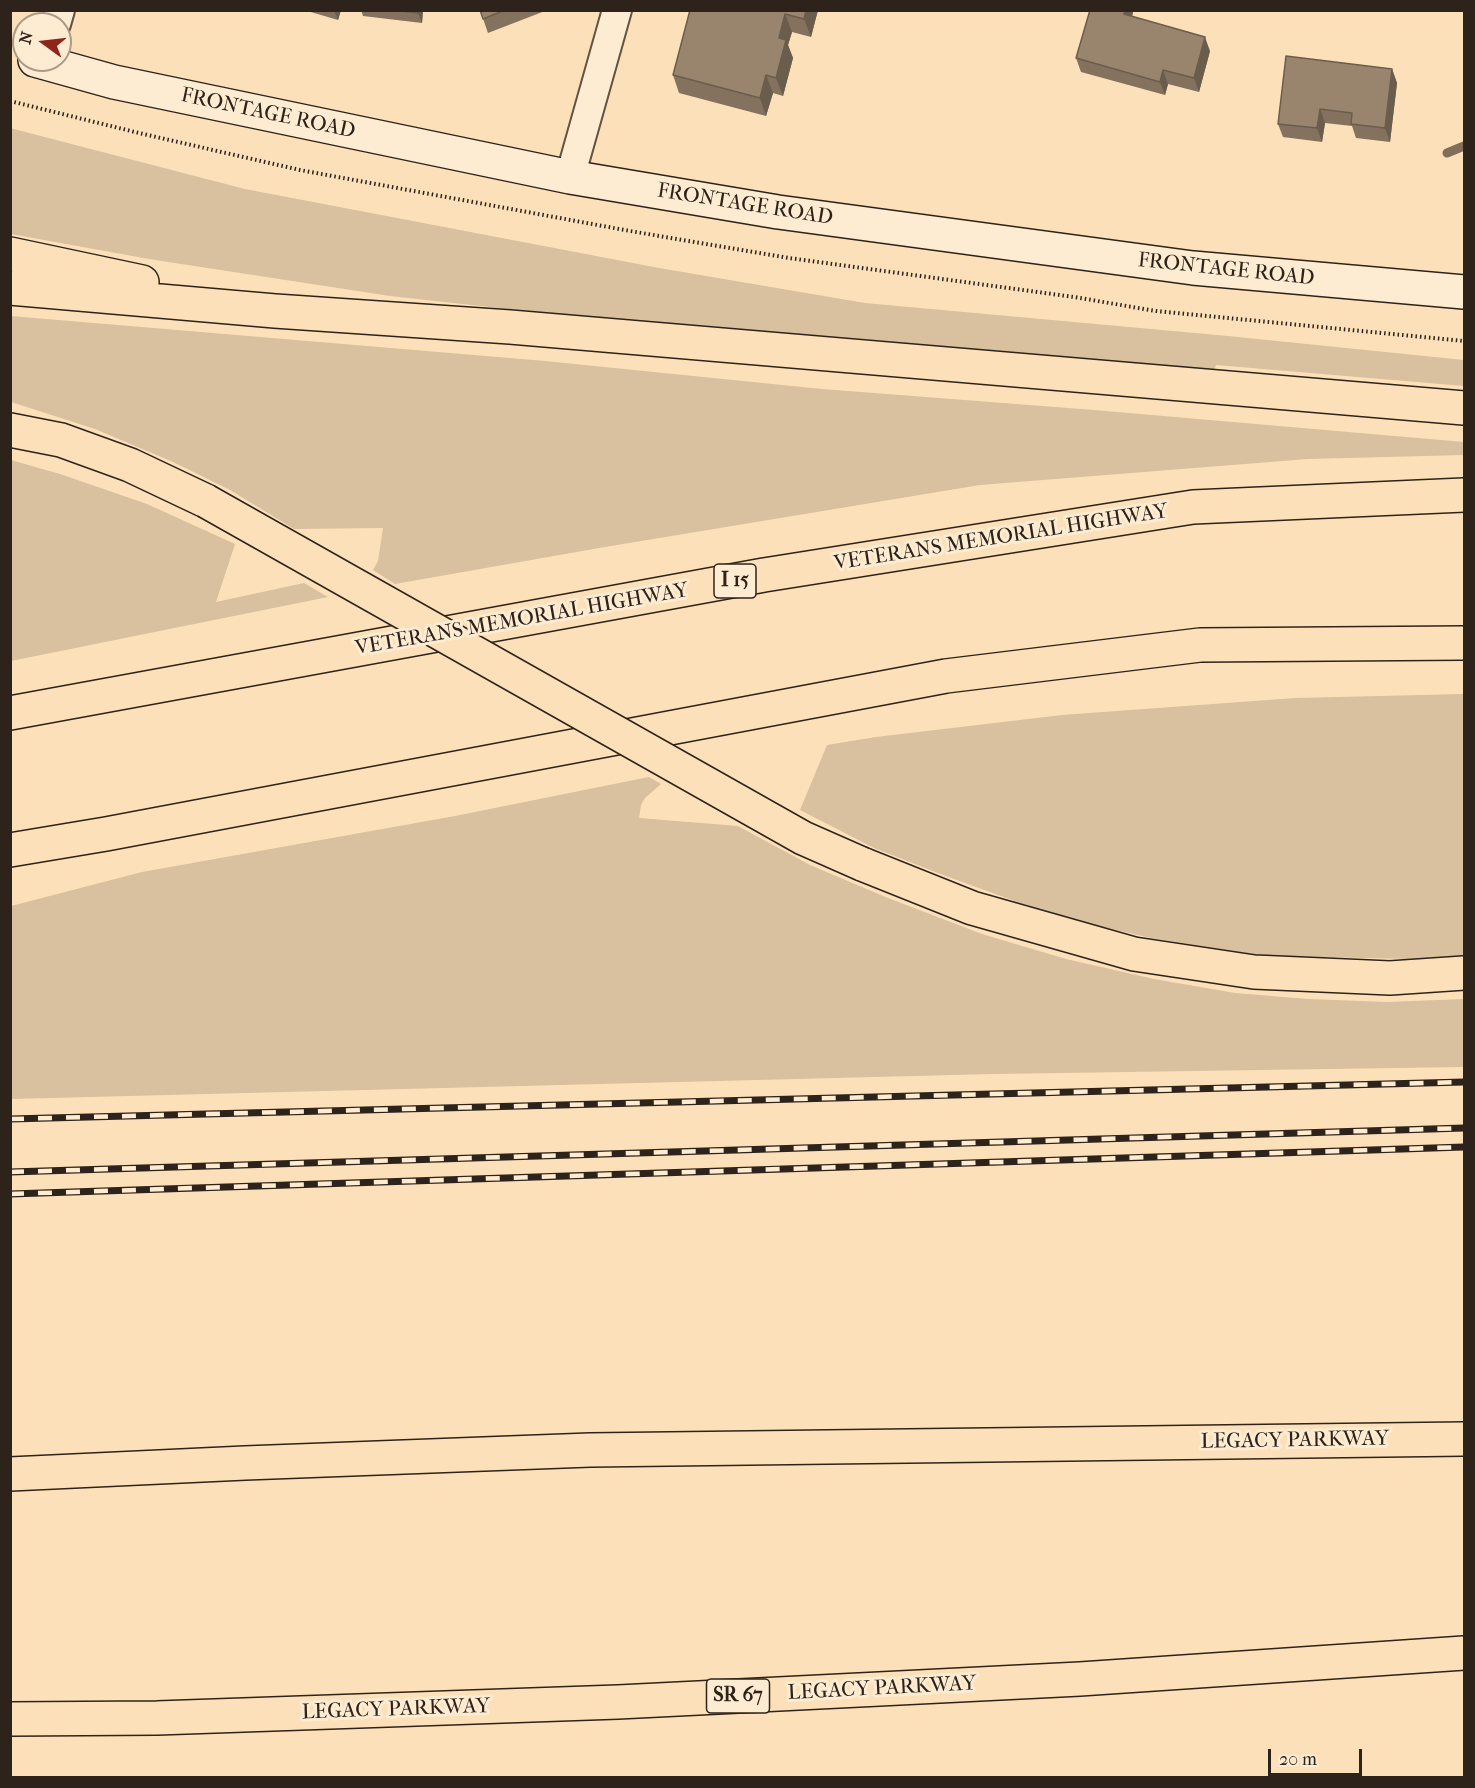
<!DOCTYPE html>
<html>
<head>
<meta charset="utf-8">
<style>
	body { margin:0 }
	#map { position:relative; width:1475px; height:1788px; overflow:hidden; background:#fce0b9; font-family:"IM FELL French Canon",serif }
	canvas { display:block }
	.frame { position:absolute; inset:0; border:12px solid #2e231a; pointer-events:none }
	.north { position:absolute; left:12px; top:12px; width:60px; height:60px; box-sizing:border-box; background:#fdebd2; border:2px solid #aa9b88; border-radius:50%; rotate:285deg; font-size:16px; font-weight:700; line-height:24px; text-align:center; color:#2e231a }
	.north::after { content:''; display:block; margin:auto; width:21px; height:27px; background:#8f2418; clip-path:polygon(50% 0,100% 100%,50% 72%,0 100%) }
	.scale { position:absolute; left:1268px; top:1749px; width:94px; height:27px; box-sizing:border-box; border:3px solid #2e231a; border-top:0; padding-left:8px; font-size:18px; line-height:21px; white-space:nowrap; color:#2e231a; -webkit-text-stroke:4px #fdebd2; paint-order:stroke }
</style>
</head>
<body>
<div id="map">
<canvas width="1475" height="1788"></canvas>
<div class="frame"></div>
<div class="north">N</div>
<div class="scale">20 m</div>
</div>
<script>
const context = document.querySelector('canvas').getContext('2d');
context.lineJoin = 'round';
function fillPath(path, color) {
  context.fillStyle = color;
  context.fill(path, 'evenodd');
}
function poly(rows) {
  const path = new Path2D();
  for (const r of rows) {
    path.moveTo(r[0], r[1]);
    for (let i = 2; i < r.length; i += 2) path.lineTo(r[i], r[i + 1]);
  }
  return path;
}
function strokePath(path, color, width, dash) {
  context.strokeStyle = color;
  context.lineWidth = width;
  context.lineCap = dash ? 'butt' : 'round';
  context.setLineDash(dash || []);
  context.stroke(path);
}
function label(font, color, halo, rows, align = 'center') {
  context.font = font + ' "IM FELL French Canon",serif';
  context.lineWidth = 6;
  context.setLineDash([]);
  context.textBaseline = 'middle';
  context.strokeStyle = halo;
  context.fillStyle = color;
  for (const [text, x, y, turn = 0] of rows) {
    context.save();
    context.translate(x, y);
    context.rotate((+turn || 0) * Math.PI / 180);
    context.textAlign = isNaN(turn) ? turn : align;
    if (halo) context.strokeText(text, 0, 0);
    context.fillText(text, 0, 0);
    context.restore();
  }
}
const green = poly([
	[10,128,245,189,659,268,865,303,1228,336,1464,360,1464,386,1216,365,1212,376,616,321,390,296,149,259,11,234],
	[11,316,545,361,822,389,1094,410,1464,442,1464,455,1308,459,980,485,605,547,395,584,373,570,378,561,383,528,294,529,230,490,173,462,95,429,11,402],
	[11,460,60,474,147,504,235,544,216,602,304,583,328,597,11,661],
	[1464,694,1464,960,1266,956,1151,938,1086,923,1020,903,943,875,874,848,800,810,827,745,876,737,1062,715,1295,698],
	[649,777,661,784,645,798,641,805,639,818,738,826,810,865,888,898,982,934,1066,959,1154,979,1235,993,1308,999,1387,1002,1464,999,1464,1067,993,1074,11,1099,11,906,142,872,455,816]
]);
const stream = poly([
	[1447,153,1464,146]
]);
const path = poly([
	[10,101,139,133,300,170,630,231,789,258,1074,297,1156,311,1464,341]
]);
const street = poly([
	[56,24,60,10],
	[570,177,617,10]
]);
const secondary = poly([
	[35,60,114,82,570,177,778,212,1193,268,1464,292]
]);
const highway = poly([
	[10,254,142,282],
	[10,288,275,311,510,327,1464,408],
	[10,430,61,440,130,465,206,501],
	[10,713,764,575,1193,507,1464,495],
	[10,850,106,834,946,676,1200,645,1464,643],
	[862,864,972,908,1134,954,1254,972,1390,978,1464,973],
	[10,1474,245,1463,590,1450,1464,1439],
	[10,1719,157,1718,618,1702,1080,1679,1464,1653]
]);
const rail = poly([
	[10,1119,1464,1082],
	[10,1172,1464,1128],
	[10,1194,1464,1147]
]);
const highwayBridge = poly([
	[206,501,803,838,862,864]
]);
const wall = poly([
	[304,10,341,10,338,20],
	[361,10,423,10,422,23,363,16],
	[480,10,545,10,545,11,488,33],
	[690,10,818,10,811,37,792,32,788,45,793,58,783,96,773,93,766,116,679,93,673,75],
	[1133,12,1132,17,1210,51,1199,92,1168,84,1165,95,1081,72,1076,58],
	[1392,69,1397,83,1390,142,1356,138,1352,126,1325,123,1322,142,1283,137,1278,124]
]);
const shadedWall = poly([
	[334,10,341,10,338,20],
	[419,10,423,10,422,23,418,13],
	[806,10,818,10,811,37,804,19],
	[1125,10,1133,10,1133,12,1129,28,1124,14],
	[785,14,792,32,788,45,793,58,783,96,776,78,779,38],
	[1205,37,1210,51,1199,92,1194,78],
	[1392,69,1397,83,1390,142,1385,128],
	[1163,70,1168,84,1165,95,1160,82],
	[766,75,773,93,766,116,760,98],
	[1320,109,1325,123,1322,142,1317,128]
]);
const building = poly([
	[394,10,419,10,418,13,394,10],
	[480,10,505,10,483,19,480,10],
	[690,10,806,10,804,19,785,14,779,38,786,40,776,78,766,75,760,98,673,75,690,10],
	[1090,10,1125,10,1124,14,1205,37,1194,78,1163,70,1160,82,1076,58,1090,10],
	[1286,56,1392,69,1385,128,1351,124,1352,113,1320,109,1317,128,1278,124,1286,56]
]);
const shields = [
	[735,581,42],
	[738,1696,63]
];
const shieldNames = [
	["I 15",735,581],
	["SR 67",738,1696]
];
const streetNames = [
	["FRONTAGE ROAD",268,114,12],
	["FRONTAGE ROAD",745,205,9],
	["FRONTAGE ROAD",1226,270,6],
	["VETERANS MEMORIAL HIGHWAY",1001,538,-9],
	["VETERANS MEMORIAL HIGHWAY",522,620,-10],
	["LEGACY PARKWAY",1295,1441,-1],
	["LEGACY PARKWAY",882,1689,-3],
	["LEGACY PARKWAY",396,1710,-2]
];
fillPath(green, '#d9c09e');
strokePath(stream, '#806e59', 9);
strokePath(street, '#625242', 32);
strokePath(secondary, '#2e231a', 36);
strokePath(highway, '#2e231a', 36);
strokePath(path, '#2e231a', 4, [1.5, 3]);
strokePath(street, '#fdebd2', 28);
strokePath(secondary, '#fdebd2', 33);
strokePath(highway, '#fce0b9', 33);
strokePath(rail, '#2e231a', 7);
strokePath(rail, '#fdebd2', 4.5, [14]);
strokePath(highwayBridge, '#2e231a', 36, []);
strokePath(highwayBridge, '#fce0b9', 33);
fillPath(wall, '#84725e');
fillPath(shadedWall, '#6b5d4c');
fillPath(building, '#99856d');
strokePath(building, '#6b5d4c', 1.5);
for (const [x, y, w] of shields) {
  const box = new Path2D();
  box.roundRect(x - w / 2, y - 17, w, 34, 4.5);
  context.fillStyle = '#fdebd2';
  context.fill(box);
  strokePath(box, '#2e231a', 1.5);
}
label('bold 20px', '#2e231a', null, shieldNames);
label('21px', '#2e231a', '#fdebd2', streetNames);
</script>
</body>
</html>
